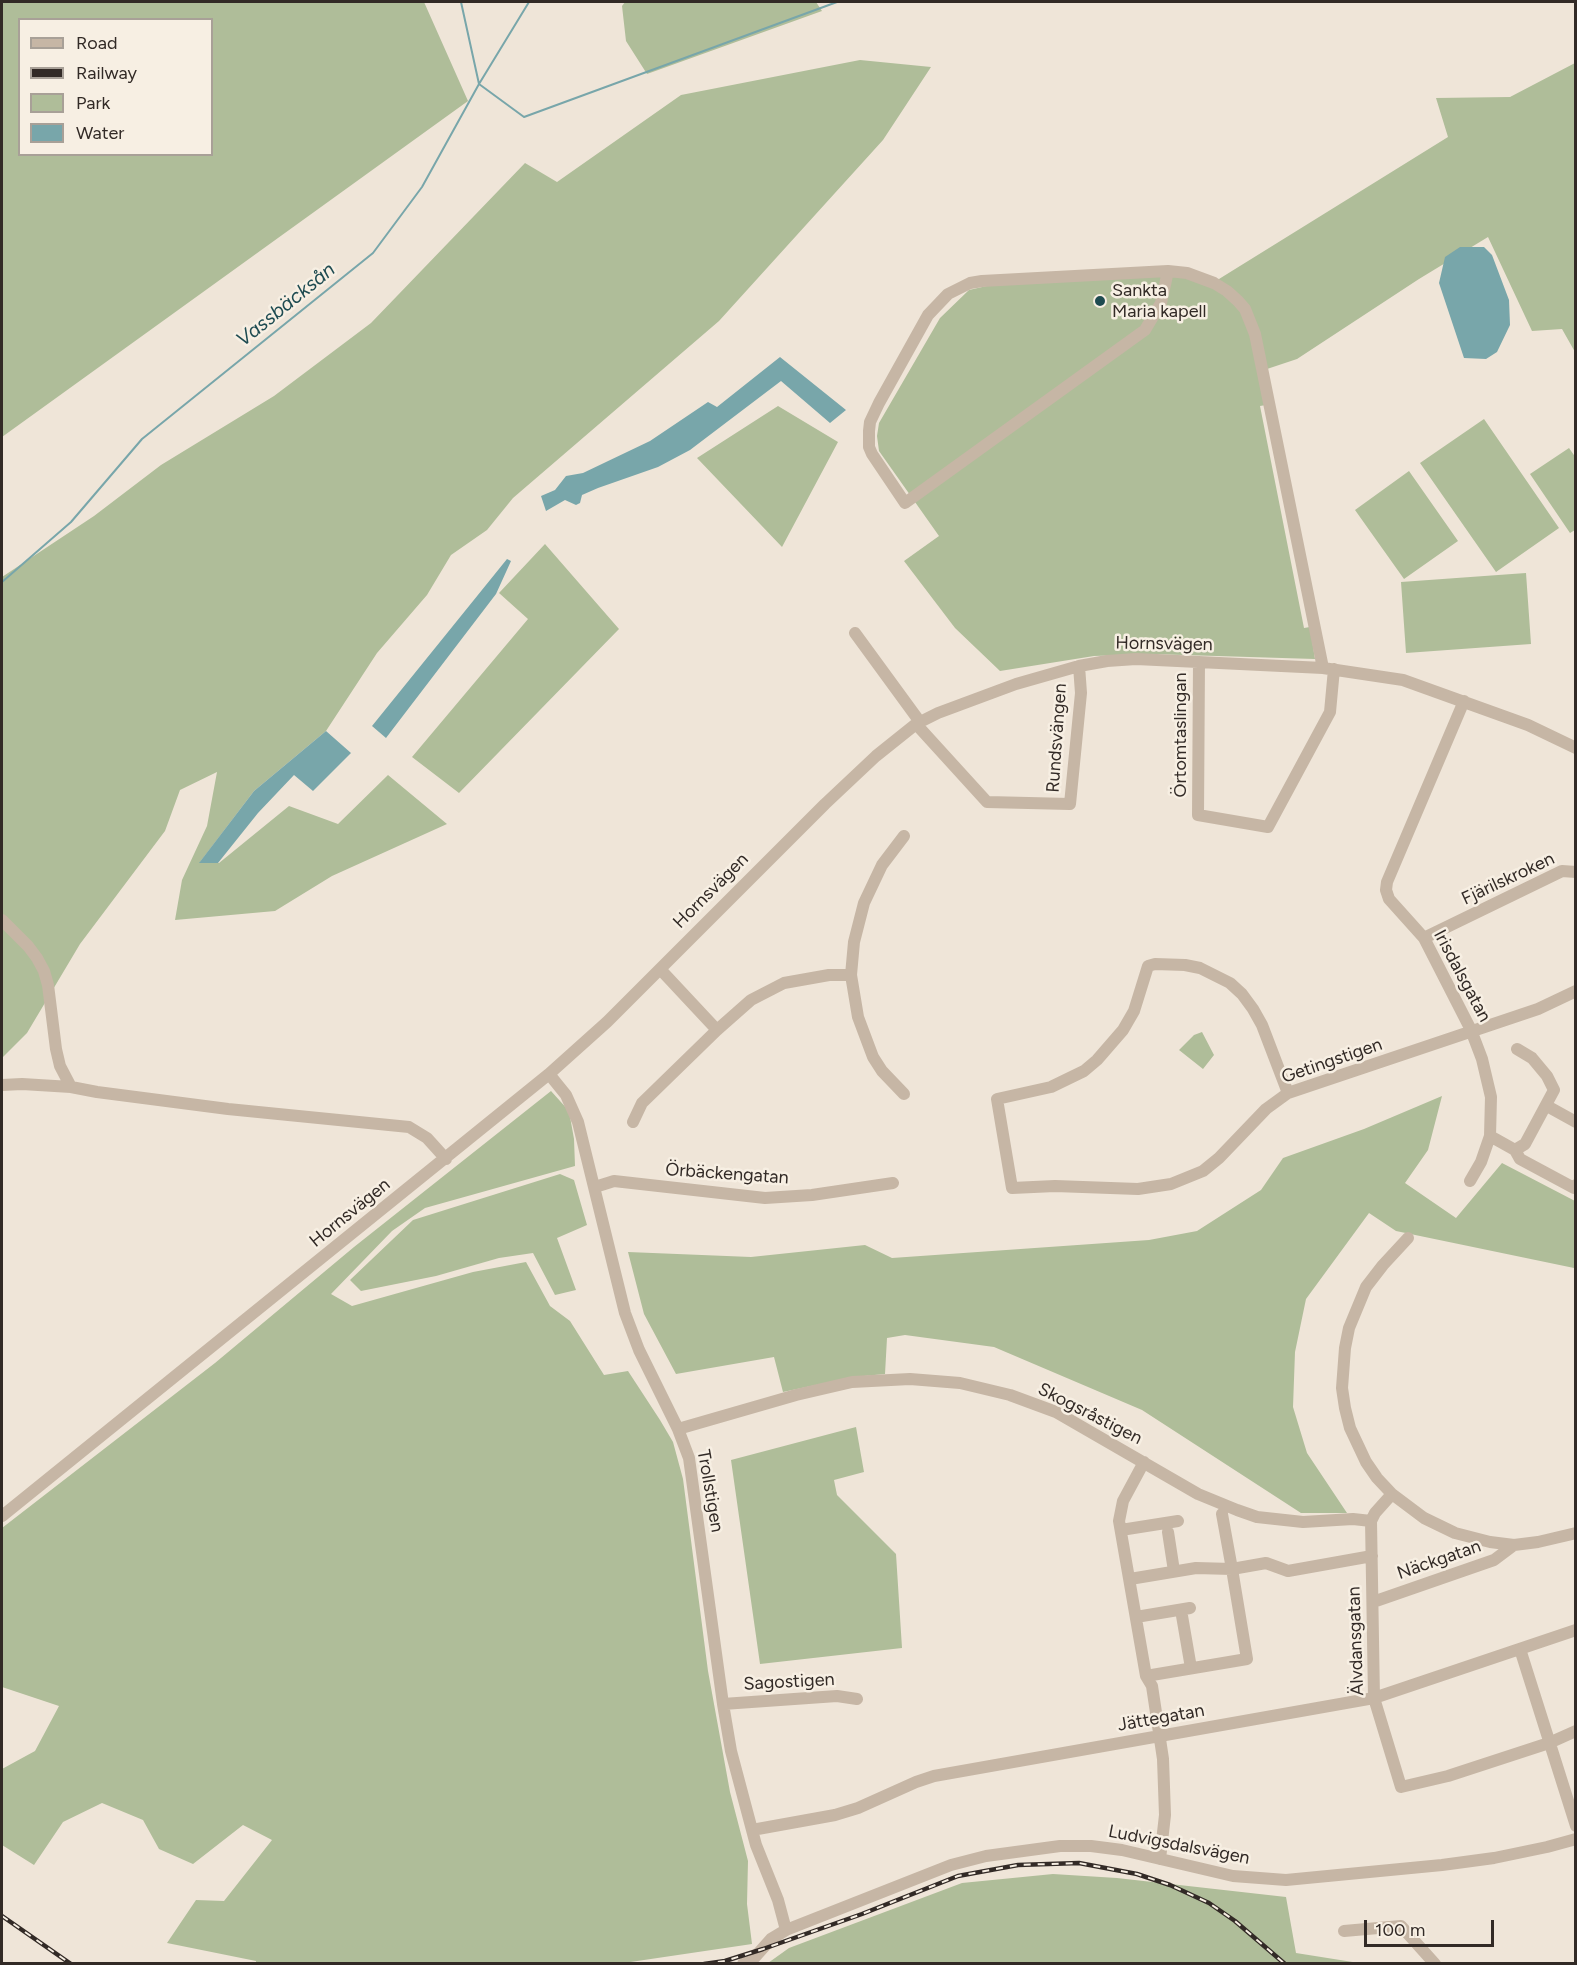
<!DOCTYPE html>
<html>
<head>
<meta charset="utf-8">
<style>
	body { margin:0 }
	#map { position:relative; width:1577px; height:1965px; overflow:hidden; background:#efe5d8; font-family:Figtree,sans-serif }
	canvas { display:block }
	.frame { position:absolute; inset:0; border:3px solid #322a26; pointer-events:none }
	.legend { position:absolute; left:18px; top:18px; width:195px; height:138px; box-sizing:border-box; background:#f7efe3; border:2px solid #a8a097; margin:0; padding:8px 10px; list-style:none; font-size:18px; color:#322a26 }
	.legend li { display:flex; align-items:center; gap:12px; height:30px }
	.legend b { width:30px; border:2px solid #a8a097 }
	.scale { position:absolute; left:1364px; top:1920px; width:130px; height:27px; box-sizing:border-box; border:3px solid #322a26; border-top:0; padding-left:8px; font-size:18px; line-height:21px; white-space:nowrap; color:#322a26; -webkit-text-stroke:4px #f7efe3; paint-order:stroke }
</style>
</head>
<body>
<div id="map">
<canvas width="1577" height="1965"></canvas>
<div class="frame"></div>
<ul class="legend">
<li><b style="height:8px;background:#c6b6a5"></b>Road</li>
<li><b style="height:8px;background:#322a26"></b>Railway</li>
<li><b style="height:16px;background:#afbd99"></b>Park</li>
<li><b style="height:16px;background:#78a6aa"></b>Water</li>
</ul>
<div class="scale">100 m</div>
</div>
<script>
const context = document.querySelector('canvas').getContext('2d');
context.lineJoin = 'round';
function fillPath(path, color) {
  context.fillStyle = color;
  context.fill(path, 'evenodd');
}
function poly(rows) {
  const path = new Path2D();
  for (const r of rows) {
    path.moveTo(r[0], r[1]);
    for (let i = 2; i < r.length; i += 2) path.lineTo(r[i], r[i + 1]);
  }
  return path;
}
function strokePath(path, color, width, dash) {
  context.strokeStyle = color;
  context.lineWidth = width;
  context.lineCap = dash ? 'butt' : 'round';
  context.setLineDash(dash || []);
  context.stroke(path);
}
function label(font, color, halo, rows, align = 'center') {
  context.font = font + ' Figtree,sans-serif';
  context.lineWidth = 5;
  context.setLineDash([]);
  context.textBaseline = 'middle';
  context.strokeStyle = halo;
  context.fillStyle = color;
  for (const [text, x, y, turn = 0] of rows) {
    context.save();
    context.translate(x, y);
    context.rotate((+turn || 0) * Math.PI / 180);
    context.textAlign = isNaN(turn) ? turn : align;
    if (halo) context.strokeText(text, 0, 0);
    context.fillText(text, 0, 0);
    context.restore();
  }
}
const green = poly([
	[2,2,424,2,468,101,2,437],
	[20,20,212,20,212,154,20,154],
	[625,2,816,2,822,11,647,74,626,41,622,6],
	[860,60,931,67,883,140,719,321,513,498,487,530,451,555,427,595,377,653,326,731,254,791,200,862,219,863,289,806,338,824,388,775,447,824,332,876,275,911,175,920,182,880,207,826,217,772,180,790,165,831,80,944,27,1033,2,1058,2,577,94,516,161,465,274,396,371,323,525,163,557,182,681,95],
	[1575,63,1575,352,1562,329,1532,331,1488,237,1419,279,1297,359,1258,372,1266,405,1260,406,1304,628,1310,627,1315,659,1151,654,1094,656,1000,671,955,628,904,561,939,536,879,451,877,436,879,423,940,318,969,290,991,285,1139,275,1219,279,1448,137,1436,98,1510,97],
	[778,406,838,442,782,547,697,458],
	[1484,419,1559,528,1496,572,1420,463],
	[1569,448,1576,458,1575,530,1570,533,1530,474],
	[1409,471,1458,541,1404,579,1355,510],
	[545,544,619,629,459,793,412,757,528,619,499,593],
	[1526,573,1531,644,1406,653,1401,582],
	[1202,1032,1214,1055,1203,1069,1179,1050,1194,1035],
	[551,1091,569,1111,574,1139,575,1166,425,1208,392,1231,331,1294,352,1306,473,1272,526,1262,550,1306,570,1321,604,1375,628,1371,660,1420,673,1442,683,1479,708,1671,730,1792,748,1861,747,1904,752,1944,617,1964,256,1964,256,1961,167,1943,196,1900,224,1901,272,1840,243,1825,193,1864,159,1849,143,1820,102,1803,63,1822,34,1865,2,1845,2,1769,35,1751,59,1706,2,1687,2,1528,215,1363,354,1247],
	[1442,1096,1428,1150,1405,1183,1456,1218,1502,1163,1575,1201,1576,1266,1574,1268,1396,1231,1369,1213,1306,1299,1295,1352,1293,1407,1307,1453,1347,1513,1301,1513,1142,1410,994,1347,905,1335,887,1338,885,1374,854,1377,783,1392,774,1357,676,1374,644,1314,628,1252,751,1257,865,1245,892,1258,1149,1240,1197,1231,1261,1190,1283,1158,1364,1129],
	[560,1174,574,1180,587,1225,557,1238,576,1290,555,1295,533,1253,499,1258,436,1276,361,1291,350,1280,413,1220],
	[856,1427,864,1472,834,1480,837,1495,896,1554,902,1648,760,1664,731,1460],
	[1053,1874,1117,1878,1286,1897,1296,1953,1359,1963,768,1963,789,1948,962,1883]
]);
const water = poly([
	[1460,247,1484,247,1492,255,1509,300,1510,325,1497,352,1486,359,1464,358,1439,283,1445,257],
	[780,357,846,410,830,423,781,381,690,450,658,467,598,488,582,495,580,503,576,505,565,500,546,511,541,496,555,490,566,476,583,473,650,441,708,402,717,407],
	[507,559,511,561,496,594,386,738,372,726],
	[326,731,351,753,313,791,294,775,258,813,218,863,199,863,254,791]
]);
const stream = poly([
	[461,2,479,84,524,117,837,2],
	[2,582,71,522,142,439,373,253,422,187,479,84,529,2]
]);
const minor = poly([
	[1168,271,1161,303,1145,330,905,503,872,454,869,447,869,431,870,422,879,403,928,315,948,294,970,283,982,281,1168,271,1187,273,1214,283,1227,291,1238,301,1245,309,1255,334,1323,668],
	[855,633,920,722],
	[1199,662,1198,815,1268,827,1330,712,1334,669],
	[1464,701,1387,882,1386,890,1389,899,1424,938,1471,1030,1482,1059,1491,1097,1490,1136,1481,1162,1470,1181],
	[916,724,987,802,1070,804,1081,693,1079,666],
	[904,836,882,865,864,903,854,942,851,975,858,1017,873,1057,882,1071,904,1094],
	[2,920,28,946,37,958,44,971,48,985,56,1049,60,1066,71,1087],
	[1424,938,1562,871,1576,872],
	[660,969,717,1030],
	[549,1074,566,1095,578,1122,625,1313,639,1350,678,1429,689,1458,723,1704,731,1751,756,1845,778,1900,786,1930],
	[2,1085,22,1084,71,1087,97,1092,228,1109,409,1127,427,1138,446,1159],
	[1288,1093,1262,1025,1253,1009,1242,994,1230,983,1200,968,1185,965,1155,964,1148,966,1134,1011,1123,1030,1097,1060,1084,1071,1051,1087,997,1099,1012,1188,1055,1186,1138,1189,1171,1184,1203,1171,1219,1158,1266,1109,1288,1093,1538,1009,1576,991],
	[1547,1106,1576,1122],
	[633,1122,642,1103,717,1030,751,1000,784,983,829,975,851,975],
	[1490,1136,1515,1150,1520,1159,1574,1188,1576,1185],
	[1515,1150,1525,1144,1554,1090,1547,1076,1532,1058,1517,1049],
	[595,1187,614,1181,765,1198,812,1195,893,1183],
	[1408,1238,1383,1265,1366,1287,1349,1328,1345,1348,1342,1388,1345,1408,1350,1428,1366,1462,1377,1478,1392,1494,1424,1518,1455,1533,1490,1542,1514,1545,1538,1542,1576,1533],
	[678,1429,796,1395,852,1382,910,1379,960,1383,1010,1395,1056,1412,1198,1494,1237,1510,1257,1517,1303,1522,1353,1519,1371,1521],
	[1144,1462,1123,1501,1119,1521,1146,1676,1152,1686,1163,1759,1165,1815,1160,1859],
	[1392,1494,1375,1513,1371,1521,1374,1698,1401,1787,1448,1776,1549,1743,1576,1731],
	[1222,1514,1232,1569,1266,1563,1288,1571,1372,1556],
	[2,1516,549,1074,607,1022,825,804,876,756,916,724,938,713,1016,684,1079,666,1107,661,1136,659,1323,668,1403,680,1528,725,1576,748],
	[1121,1530,1178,1521],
	[1168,1532,1174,1571],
	[1130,1579,1196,1568,1232,1569,1247,1659,1146,1676],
	[1373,1602,1494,1560,1514,1545],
	[1181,1610,1191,1668],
	[1136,1617,1190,1608],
	[1520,1649,1576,1826],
	[723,1704,837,1696,857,1699],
	[752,1830,835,1815,858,1808,916,1782,934,1776,1374,1698,1576,1630],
	[1344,1931,1401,1926,1435,1964],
	[743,1964,755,1957,771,1939,786,1930,951,1865,986,1856,1060,1846,1091,1846,1122,1850,1233,1876,1286,1880,1442,1865,1494,1858,1547,1847,1576,1839]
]);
const rail = poly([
	[2,1916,71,1964],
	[704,1964,725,1961,763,1949,862,1914,958,1876,1018,1865,1079,1863,1137,1874,1170,1885,1209,1903,1235,1921,1285,1964]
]);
const markers = [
	[1100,301,6,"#1e4b51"]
];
const poiNames = [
	["Sankta",1112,291],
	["Maria kapell",1112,312]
];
const streetNames = [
	["Hornsvägen",1164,644,1],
	["Örtomtaslingan",1181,735,-90],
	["Rundsvängen",1057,738,-86],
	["Fjärilskroken",1508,879,-25],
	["Hornsvägen",711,891,-45],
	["Irisdalsgatan",1462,976,62],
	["Getingstigen",1332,1061,-19],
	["Örbäckengatan",727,1174,4],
	["Hornsvägen",350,1213,-39],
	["Skogsråstigen",1090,1414,27],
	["Trollstigen",710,1491,80],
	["Näckgatan",1439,1560,-19],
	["Älvdansgatan",1356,1641,-92],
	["Sagostigen",789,1682,-3],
	["Jättegatan",1161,1718,-10],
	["Ludvigsdalsvägen",1179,1845,11]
];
const waterNames = [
	["Vassbäcksån",286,305,-39]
];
fillPath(green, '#afbd99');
fillPath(water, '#78a6aa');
strokePath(stream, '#78a6aa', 2);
strokePath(minor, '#c6b6a5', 12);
strokePath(rail, '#322a26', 4.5);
strokePath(rail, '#f7efe3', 2, [7]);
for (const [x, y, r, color] of markers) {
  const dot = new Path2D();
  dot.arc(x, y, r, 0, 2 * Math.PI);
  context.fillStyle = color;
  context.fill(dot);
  strokePath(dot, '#f7efe3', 2);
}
label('18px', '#322a26', '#f7efe3', poiNames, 'left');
label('18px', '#322a26', '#f7efe3', streetNames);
label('italic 20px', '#1e4b51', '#f7efe3', waterNames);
</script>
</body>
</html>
